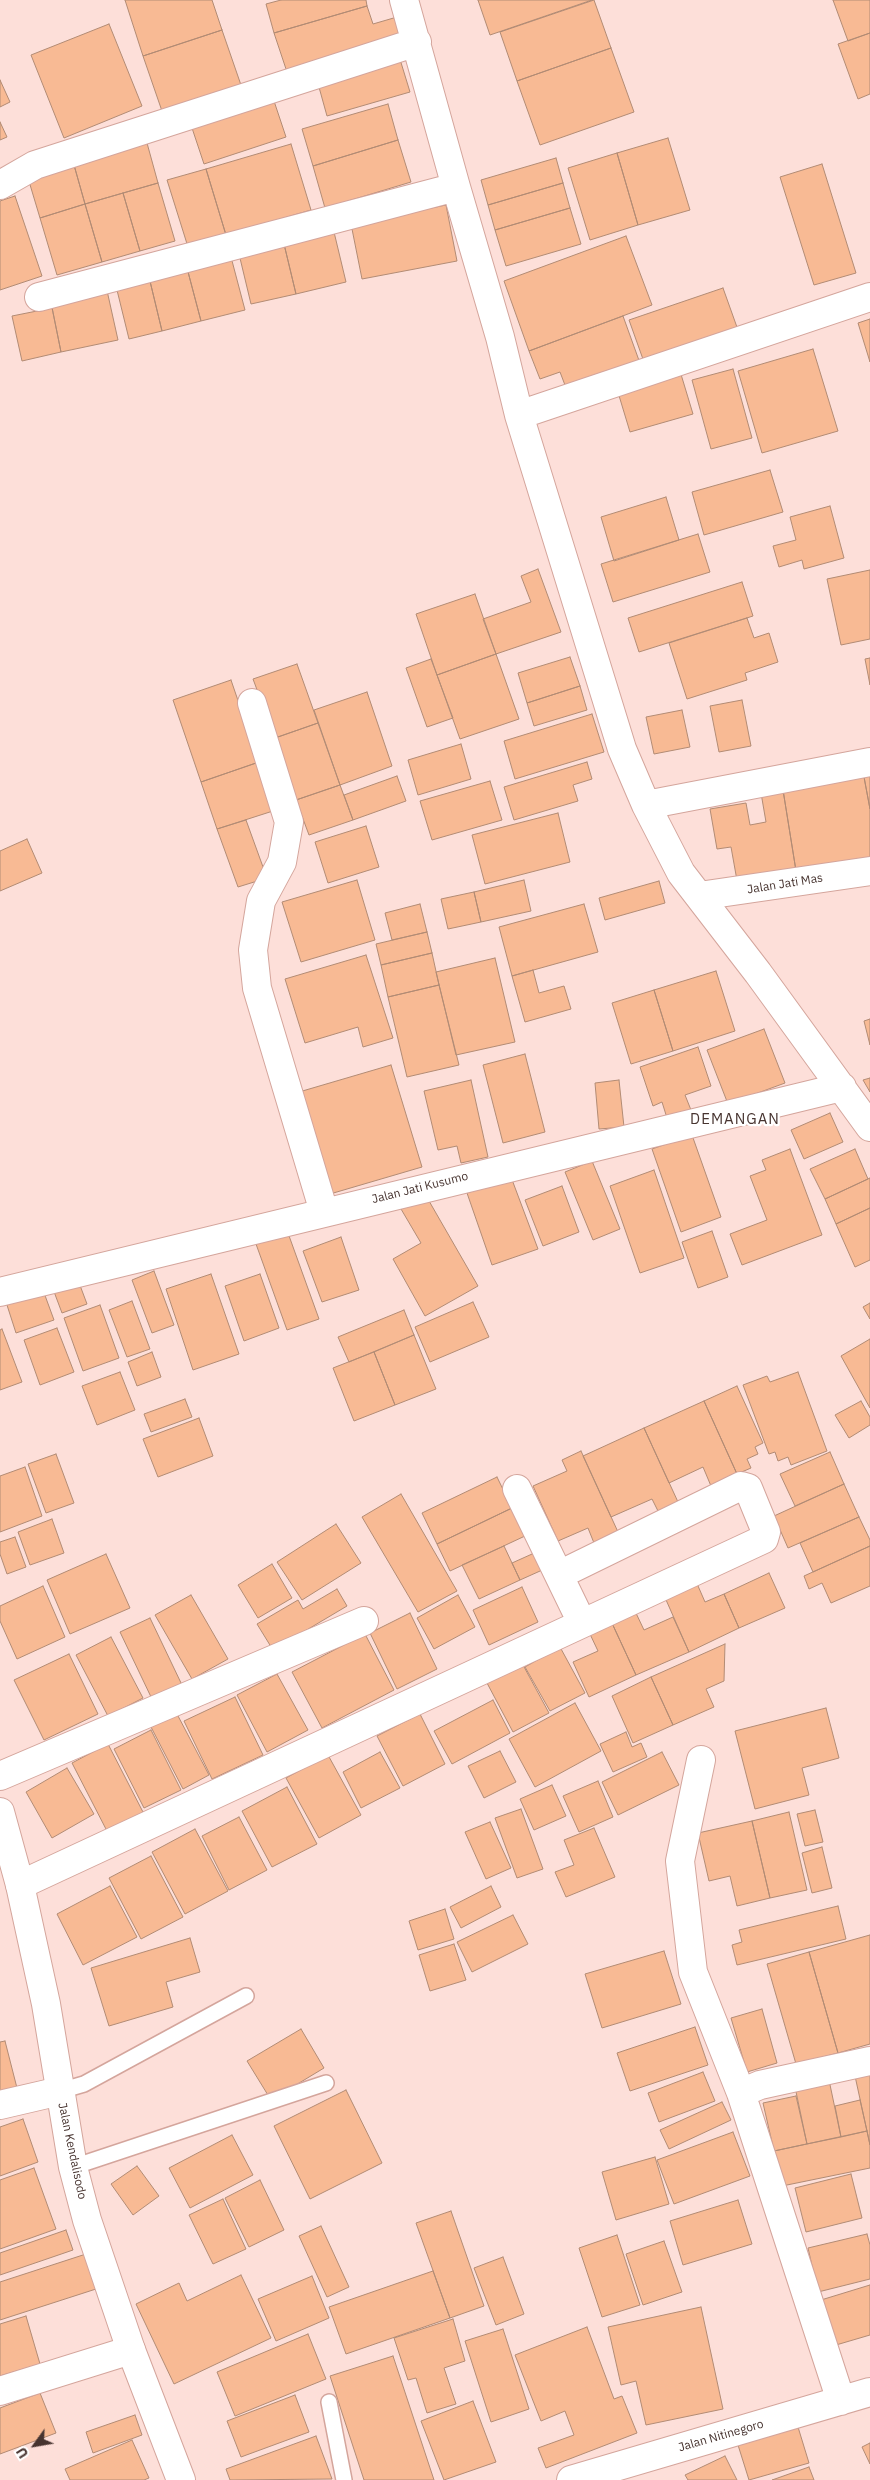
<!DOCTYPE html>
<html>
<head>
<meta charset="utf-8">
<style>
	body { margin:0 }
	#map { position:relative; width:870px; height:2480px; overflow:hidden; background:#fddfd9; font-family:"IBM Plex Sans",sans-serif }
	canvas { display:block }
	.north { position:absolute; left:10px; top:2420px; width:50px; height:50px; -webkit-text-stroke:4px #fff; paint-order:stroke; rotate:238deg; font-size:14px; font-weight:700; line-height:20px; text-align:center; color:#473430 }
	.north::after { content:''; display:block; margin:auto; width:18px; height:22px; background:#473430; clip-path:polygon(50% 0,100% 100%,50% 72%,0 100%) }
</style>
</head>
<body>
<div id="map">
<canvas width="870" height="2480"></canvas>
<div class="north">U</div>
</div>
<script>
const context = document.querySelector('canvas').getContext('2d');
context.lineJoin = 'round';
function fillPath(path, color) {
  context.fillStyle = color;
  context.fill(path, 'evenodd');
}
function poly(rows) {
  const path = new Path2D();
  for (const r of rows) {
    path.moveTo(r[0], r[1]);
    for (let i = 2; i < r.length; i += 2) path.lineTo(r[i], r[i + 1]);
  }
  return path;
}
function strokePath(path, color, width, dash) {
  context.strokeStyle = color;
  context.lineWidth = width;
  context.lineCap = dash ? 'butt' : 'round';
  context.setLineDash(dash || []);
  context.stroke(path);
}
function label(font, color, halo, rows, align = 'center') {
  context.font = font + ' "IBM Plex Sans",sans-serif';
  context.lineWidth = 4.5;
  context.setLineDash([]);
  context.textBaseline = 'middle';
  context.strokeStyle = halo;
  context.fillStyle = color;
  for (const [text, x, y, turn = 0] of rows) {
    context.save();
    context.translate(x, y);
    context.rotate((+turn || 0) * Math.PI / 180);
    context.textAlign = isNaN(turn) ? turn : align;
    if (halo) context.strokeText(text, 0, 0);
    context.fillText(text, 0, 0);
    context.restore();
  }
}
const building = poly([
	[125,0,212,0,222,30,143,56,125,0],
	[281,0,366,0,367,6,274,33,266,4,281,0],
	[478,0,592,0,490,35,478,0],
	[594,0,611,48,517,81,500,32,594,0],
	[833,0,870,0,870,33,848,41,833,0],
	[367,6,373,24,397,17,403,38,287,72,274,33,367,6],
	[109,24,142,106,64,138,31,55,109,24],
	[222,30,242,88,163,114,143,56,222,30],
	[870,33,870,94,858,99,838,44,870,33],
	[611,48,634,112,540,145,517,81,611,48],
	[399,56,410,92,327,116,317,80,399,56],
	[0,80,10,102,0,107,0,80],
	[272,95,286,137,204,164,190,122,272,95],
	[388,104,398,140,313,166,302,129,388,104],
	[0,122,7,137,0,140,0,122],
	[668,138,690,210,638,225,617,153,668,138],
	[398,140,411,182,325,208,313,166,398,140],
	[147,143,158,183,85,204,74,165,147,143],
	[291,144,311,210,226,235,206,169,291,144],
	[617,153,638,225,590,240,568,168,617,153],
	[556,158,563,183,488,205,481,180,556,158],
	[822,164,856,273,814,285,780,177,822,164],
	[74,165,85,204,40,218,28,178,74,165],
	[206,169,226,235,188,247,167,180,206,169],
	[158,183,175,241,140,251,123,193,158,183],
	[563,183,570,208,495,230,488,205,563,183],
	[123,193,140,251,102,262,85,204,123,193],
	[15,196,42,276,0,290,0,201,15,196],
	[85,204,102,262,57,275,40,218,85,204],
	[446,205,457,261,362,279,351,224,446,205],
	[570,208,581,244,506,266,495,230,570,208],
	[334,232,346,282,296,294,284,244,334,232],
	[626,236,652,305,529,351,504,281,626,236],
	[284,244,296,294,251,304,239,254,284,244],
	[231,257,245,310,201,321,187,268,231,257],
	[187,268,201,321,162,331,149,277,187,268],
	[149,277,162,331,129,339,116,286,149,277],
	[106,286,118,340,61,352,50,297,106,286],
	[723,288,738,330,644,362,629,320,723,288],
	[52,308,61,352,22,361,12,316,52,308],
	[623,316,641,366,568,393,560,372,540,379,529,351,623,316],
	[870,319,870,362,858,323,870,319],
	[813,349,838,431,762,453,738,371,813,349],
	[733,369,752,438,711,449,692,380,733,369],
	[680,371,693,414,630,432,617,389,680,371],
	[770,470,783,512,704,535,692,492,770,470],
	[666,497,679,540,614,561,601,517,666,497],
	[830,506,844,558,804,569,802,560,779,567,773,546,796,540,790,517,830,506],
	[698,534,710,572,613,602,601,564,698,534],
	[538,569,561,632,496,654,483,619,531,602,521,576,538,569],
	[870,570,870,639,841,645,827,579,870,570],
	[742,582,753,616,639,652,628,618,742,582],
	[475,594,496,654,437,675,416,614,475,594],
	[747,618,754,638,769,633,778,662,745,673,747,680,687,699,669,643,747,618],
	[496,654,519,719,460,739,437,675,496,654],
	[570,657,580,686,527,703,518,673,570,657],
	[870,658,870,685,865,659,870,658],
	[431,659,453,718,427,727,406,668,431,659],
	[297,664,318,723,275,738,253,679,297,664],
	[231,680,259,762,201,782,173,700,231,680],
	[580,686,587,710,534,726,527,703,580,686],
	[367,692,392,766,340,785,314,710,367,692],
	[742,700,751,746,719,752,710,706,742,700],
	[682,710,690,747,654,754,646,717,682,710],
	[592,714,604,752,515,779,504,741,592,714],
	[318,723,340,785,296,800,275,738,318,723],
	[461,744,471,779,418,795,408,760,461,744],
	[259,762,276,810,217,829,201,782,259,762],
	[587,762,592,779,573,785,578,801,514,820,504,787,587,762],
	[397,776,406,801,353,820,344,795,397,776],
	[870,776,870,809,864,777,870,776],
	[864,777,870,809,870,865,797,877,783,790,864,777],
	[490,781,502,820,432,840,420,801,490,781],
	[340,785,353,820,309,835,296,800,340,785],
	[783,790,797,877,738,886,731,847,717,849,710,809,746,803,750,825,766,822,761,793,783,790],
	[558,813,570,862,485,884,472,835,558,813],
	[246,820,267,878,238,887,217,829,246,820],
	[366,826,379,867,328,883,315,842,366,826],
	[27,839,42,873,0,891,0,851,27,839],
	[357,880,375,940,301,962,282,902,357,880],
	[524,880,531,911,481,922,474,892,524,880],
	[659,881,665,903,605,920,599,898,659,881],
	[474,892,481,922,448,929,441,899,474,892],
	[420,904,427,932,392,940,385,913,420,904],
	[584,904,598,952,512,976,499,927,584,904],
	[427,932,432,953,381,965,376,944,427,932],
	[432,953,439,985,388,997,381,965,432,953],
	[366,955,393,1038,363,1047,358,1027,305,1043,285,979,366,955],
	[495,958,515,1042,456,1055,436,972,495,958],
	[533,970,539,993,564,986,571,1009,525,1022,512,976,533,970],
	[716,971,735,1031,673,1051,654,990,716,971],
	[439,985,459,1065,407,1077,388,997,439,985],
	[654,990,673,1051,631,1064,612,1003,654,990],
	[870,1019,870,1045,864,1021,870,1019],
	[764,1029,785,1083,728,1104,707,1050,764,1029],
	[698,1047,711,1086,685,1095,691,1110,667,1118,662,1102,653,1106,640,1067,698,1047],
	[525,1054,545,1132,503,1143,483,1065,525,1054],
	[391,1065,422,1167,330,1194,299,1092,391,1065],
	[870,1078,870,1092,863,1080,870,1078],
	[471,1080,488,1157,461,1163,457,1146,438,1150,424,1091,471,1080],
	[619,1080,624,1127,599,1129,595,1083,619,1080],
	[830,1113,843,1142,804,1159,791,1130,830,1113],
	[692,1135,721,1217,681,1232,652,1149,692,1135],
	[790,1149,822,1235,742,1265,730,1234,767,1220,750,1176,766,1170,762,1160,790,1149],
	[855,1149,868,1179,825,1199,810,1169,855,1149],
	[592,1161,620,1229,593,1240,565,1172,592,1161],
	[654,1170,684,1258,640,1273,610,1186,654,1170],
	[511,1177,538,1249,492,1265,467,1193,511,1177],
	[870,1178,870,1208,836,1224,825,1199,870,1178],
	[562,1186,579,1232,543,1246,525,1200,562,1186],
	[425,1194,478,1286,425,1316,393,1259,421,1243,401,1209,425,1194],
	[870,1208,870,1260,855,1267,836,1224,870,1208],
	[712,1231,728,1277,698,1288,682,1242,712,1231],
	[288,1233,319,1319,287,1330,256,1244,288,1233],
	[341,1237,359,1290,322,1302,303,1251,341,1237],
	[154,1271,174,1325,152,1333,132,1280,154,1271],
	[211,1274,239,1354,193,1370,166,1289,211,1274],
	[260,1274,279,1328,244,1341,225,1286,260,1274],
	[78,1280,87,1304,62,1313,53,1289,78,1280],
	[43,1290,54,1320,16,1333,6,1302,43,1290],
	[132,1301,150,1349,127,1357,109,1310,132,1301],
	[473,1302,489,1337,430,1362,415,1327,473,1302],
	[870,1303,870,1319,863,1307,870,1303],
	[100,1305,119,1358,83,1371,64,1318,100,1305],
	[404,1310,414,1335,349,1362,338,1337,404,1310],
	[57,1328,74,1372,40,1385,24,1340,57,1328],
	[2,1329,22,1382,0,1390,0,1330,2,1329],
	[414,1335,436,1389,395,1405,374,1352,414,1335],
	[870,1339,870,1408,841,1356,870,1339],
	[152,1352,161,1377,137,1386,128,1362,152,1352],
	[374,1352,395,1405,354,1421,333,1368,374,1352],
	[120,1372,135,1410,97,1425,82,1386,120,1372],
	[798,1372,827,1451,791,1465,788,1457,778,1461,775,1452,769,1454,743,1385,767,1376,770,1382,798,1372],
	[737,1386,763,1443,755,1447,758,1454,747,1459,751,1468,737,1474,704,1401,737,1386],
	[185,1399,192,1417,151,1432,144,1414,185,1399],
	[704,1401,737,1474,711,1486,703,1467,669,1483,644,1428,704,1401],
	[861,1401,870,1417,870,1425,849,1438,835,1415,861,1401],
	[199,1418,213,1456,158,1477,143,1439,199,1418],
	[644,1428,678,1502,658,1511,652,1499,611,1517,583,1456,644,1428],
	[581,1451,618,1532,594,1543,588,1528,558,1541,533,1486,567,1471,562,1460,581,1451],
	[830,1452,844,1484,795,1506,780,1474,830,1452],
	[56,1454,74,1503,46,1513,28,1464,56,1454],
	[25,1467,42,1516,0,1532,0,1476,25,1467],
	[497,1477,512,1508,437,1544,422,1513,497,1477],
	[844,1484,859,1517,788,1548,774,1516,844,1484],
	[401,1494,457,1591,418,1612,362,1517,401,1494],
	[512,1508,525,1536,450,1571,437,1544,512,1508],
	[859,1517,870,1540,870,1546,813,1572,800,1543,859,1517],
	[52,1519,64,1553,30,1565,18,1532,52,1519],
	[336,1524,361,1563,302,1600,277,1562,336,1524],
	[15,1537,26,1567,7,1574,0,1554,0,1542,15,1537],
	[504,1546,520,1580,479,1599,462,1565,504,1546],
	[870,1546,870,1586,831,1603,822,1583,809,1589,804,1576,870,1546],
	[541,1550,549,1567,520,1580,512,1563,541,1550],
	[106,1554,130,1608,70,1634,47,1580,106,1554],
	[272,1564,292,1598,258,1618,238,1585,272,1564],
	[769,1573,785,1608,739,1628,724,1594,769,1573],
	[695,1579,705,1602,724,1594,739,1628,689,1652,663,1593,695,1579],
	[43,1586,65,1637,17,1659,0,1621,0,1606,43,1586],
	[522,1587,538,1622,489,1645,473,1610,522,1587],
	[337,1589,347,1606,273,1650,257,1624,298,1600,303,1609,337,1589],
	[191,1595,228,1659,192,1679,155,1615,191,1595],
	[458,1595,475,1627,434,1649,417,1618,458,1595],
	[635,1611,644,1630,673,1617,689,1652,636,1675,611,1621,635,1611],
	[410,1613,437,1669,397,1689,370,1633,410,1613],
	[150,1618,182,1685,152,1699,120,1632,150,1618],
	[611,1621,636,1675,589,1697,573,1662,598,1651,589,1632,611,1621],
	[365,1634,394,1690,322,1728,292,1672,365,1634],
	[111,1637,143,1698,108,1716,76,1655,111,1637],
	[725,1644,724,1681,706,1689,714,1707,673,1725,651,1677,725,1644],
	[560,1647,585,1693,550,1711,525,1667,560,1647],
	[69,1654,98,1714,44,1740,14,1680,69,1654],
	[523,1665,549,1713,513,1732,487,1683,523,1665],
	[277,1674,308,1730,267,1752,237,1695,277,1674],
	[651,1677,673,1725,633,1743,612,1696,651,1677],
	[235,1697,263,1755,212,1779,184,1721,235,1697],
	[493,1700,510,1733,452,1764,434,1731,493,1700],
	[575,1703,601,1751,535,1787,509,1739,575,1703],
	[826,1708,839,1758,802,1768,809,1795,755,1809,735,1731,826,1708],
	[177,1714,209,1775,183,1789,151,1727,177,1714],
	[420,1714,445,1764,403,1786,377,1736,420,1714],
	[151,1730,181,1790,144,1808,114,1749,151,1730],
	[626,1732,632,1747,641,1743,647,1757,613,1772,600,1744,626,1732],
	[108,1744,144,1814,108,1833,72,1763,108,1744],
	[500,1751,516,1782,484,1798,468,1766,500,1751],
	[380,1752,400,1788,361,1808,343,1772,380,1752],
	[662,1752,679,1785,618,1815,602,1782,662,1752],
	[328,1755,361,1815,319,1838,286,1778,328,1755],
	[67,1768,94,1814,52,1838,26,1792,67,1768],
	[598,1781,613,1817,579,1832,563,1796,598,1781],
	[552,1785,566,1816,534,1830,520,1799,552,1785],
	[287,1787,317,1844,272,1867,242,1811,287,1787],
	[521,1809,543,1869,517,1878,495,1818,521,1809],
	[815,1810,823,1842,805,1846,797,1814,815,1810],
	[789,1812,807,1890,770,1898,752,1821,789,1812],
	[239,1817,267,1870,229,1890,202,1836,239,1817],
	[752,1821,770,1898,737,1906,730,1876,709,1881,698,1833,752,1821],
	[490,1822,511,1868,486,1879,465,1832,490,1822],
	[594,1828,615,1877,566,1897,555,1872,574,1865,564,1840,594,1828],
	[195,1829,228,1891,185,1914,152,1852,195,1829],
	[822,1847,832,1888,812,1893,802,1853,822,1847],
	[151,1856,183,1917,141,1939,109,1878,151,1856],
	[110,1886,137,1937,83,1965,57,1914,110,1886],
	[491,1886,501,1907,461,1928,450,1907,491,1886],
	[838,1906,846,1939,737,1965,732,1945,742,1942,739,1930,838,1906],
	[445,1909,454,1939,418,1950,409,1921,445,1909],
	[513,1915,528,1944,472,1972,457,1942,513,1915],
	[870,1935,870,2044,838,2053,809,1952,870,1935],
	[190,1938,200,1972,166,1982,173,2007,109,2026,91,1968,190,1938],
	[454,1944,466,1980,430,1991,419,1955,454,1944],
	[664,1951,681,2004,602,2028,585,1974,664,1951],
	[809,1952,838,2053,796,2064,767,1964,809,1952],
	[762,2009,777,2063,747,2072,731,2018,762,2009],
	[695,2027,708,2065,630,2091,617,2053,695,2027],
	[301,2029,324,2068,271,2100,247,2061,301,2029],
	[5,2041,17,2088,0,2092,0,2042,5,2041],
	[703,2072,715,2101,659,2122,648,2093,703,2072],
	[870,2072,870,2145,855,2076,870,2072],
	[829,2080,841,2137,807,2144,795,2087,829,2080],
	[346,2090,382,2163,310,2199,274,2126,346,2090],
	[796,2096,807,2144,774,2151,763,2103,796,2096],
	[860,2100,867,2131,841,2137,835,2106,860,2100],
	[722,2102,731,2120,669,2149,660,2130,722,2102],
	[23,2119,38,2162,0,2176,0,2127,23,2119],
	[867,2131,870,2145,870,2168,782,2186,774,2151,867,2131],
	[733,2132,750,2176,674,2204,657,2160,733,2132],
	[232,2135,253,2175,190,2208,169,2168,232,2135],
	[655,2157,669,2204,616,2220,602,2172,655,2157],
	[137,2166,159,2196,133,2215,111,2184,137,2166],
	[34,2168,56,2229,0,2249,0,2180,34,2168],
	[851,2174,862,2218,806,2232,795,2188,851,2174],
	[260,2180,284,2230,249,2247,225,2198,260,2180],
	[223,2199,246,2249,213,2264,189,2215,223,2199],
	[738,2200,752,2244,683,2265,670,2221,738,2200],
	[451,2211,484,2306,450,2318,416,2223,451,2211],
	[321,2226,349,2287,327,2297,299,2236,321,2226],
	[66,2230,73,2250,0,2275,0,2253,66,2230],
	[867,2234,870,2245,870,2279,818,2292,808,2248,867,2234],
	[617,2235,640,2305,602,2317,579,2248,617,2235],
	[664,2241,682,2292,643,2305,626,2254,664,2241],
	[86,2254,96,2289,0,2320,0,2282,86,2254],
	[503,2257,524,2314,496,2325,474,2268,503,2257],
	[433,2271,450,2318,346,2354,329,2307,433,2271],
	[241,2275,271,2338,174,2384,136,2304,179,2283,187,2301,241,2275],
	[312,2276,329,2318,276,2341,258,2299,312,2276],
	[870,2285,870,2335,836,2345,821,2300,870,2285],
	[701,2307,723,2409,646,2425,636,2381,621,2385,608,2327,701,2307],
	[26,2316,40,2364,0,2376,0,2324,26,2316],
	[453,2319,465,2361,444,2368,456,2404,427,2413,416,2378,408,2380,394,2338,453,2319],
	[587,2327,614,2399,622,2396,637,2433,546,2468,538,2448,574,2435,565,2411,541,2421,515,2355,587,2327],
	[503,2329,529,2409,491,2422,465,2341,503,2329],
	[308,2334,326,2379,235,2416,217,2372,308,2334],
	[393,2356,434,2480,364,2480,330,2376,393,2356],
	[40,2393,56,2433,0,2454,0,2408,40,2393],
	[295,2395,309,2432,241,2457,227,2421,295,2395],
	[473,2401,496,2462,444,2480,421,2421,473,2401],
	[135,2415,142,2435,93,2453,86,2432,135,2415],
	[798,2427,809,2463,749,2480,738,2445,798,2427],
	[316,2436,332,2479,230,2480,226,2469,316,2436],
	[132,2440,149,2478,144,2480,70,2480,65,2469,132,2440],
	[870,2443,870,2464,862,2447,870,2443],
	[725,2456,737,2480,688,2480,685,2475,725,2456],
	[809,2467,814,2480,772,2480,809,2467]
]);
const service = poly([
	[60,2091,84,2084,246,1996],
	[73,2167,326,2083],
	[329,2402,344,2480]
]);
const minor = poly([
	[404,0,456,187,500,337,519,415,622,749,646,805,681,873,758,973,870,1127],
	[0,185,35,165,417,42],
	[39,297,456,187],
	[519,415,870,297],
	[252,703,289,822,282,862,261,901,253,950,257,988,324,1212],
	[646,805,870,762],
	[699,896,870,871],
	[0,1292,842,1087],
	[517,1489,582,1623],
	[701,1760,680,1861,693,1972,741,2093,841,2401],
	[0,1776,364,1621],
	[20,1885,764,1539,766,1532,748,1488,741,1486,559,1575],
	[741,2093,760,2085,870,2061],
	[0,2105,60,2091],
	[0,2391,131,2350],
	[571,2480,870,2392]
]);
const tertiary = poly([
	[0,1812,20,1885,46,2004,73,2167,87,2220,131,2350,181,2480]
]);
const streetNames = [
	["Jalan Jati Mas",785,884,-9],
	["Jalan Jati Kusumo",420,1188,-14],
	["Jalan Kendalisodo",72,2151,78],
	["Jalan Nitinegoro",721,2436,-16]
];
const quarterNames = [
	["DEMANGAN",735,1120]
];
fillPath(building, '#f8ba94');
strokePath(building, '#b28b74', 1);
strokePath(service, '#d4a59c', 18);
strokePath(minor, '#d4a59c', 30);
strokePath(tertiary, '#d4a59c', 30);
strokePath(service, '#fff', 15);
strokePath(minor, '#fff', 28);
strokePath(tertiary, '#fff', 28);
label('12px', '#473430', '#fff', streetNames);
context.letterSpacing = '1px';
label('15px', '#473430', '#fff', quarterNames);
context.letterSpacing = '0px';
</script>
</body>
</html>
